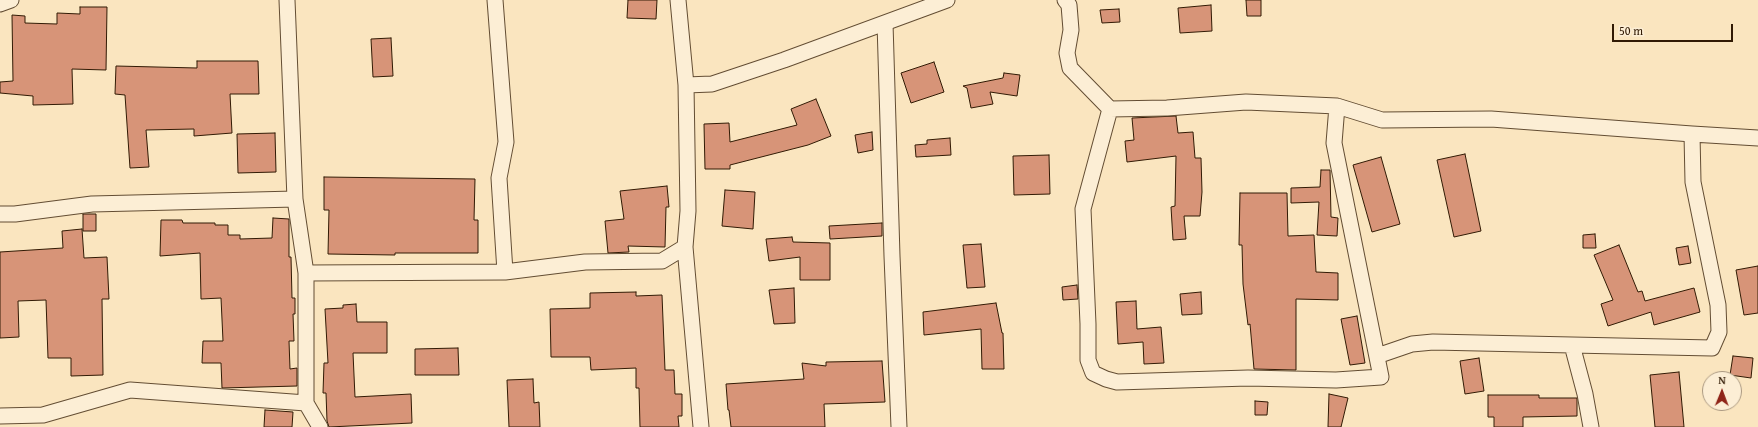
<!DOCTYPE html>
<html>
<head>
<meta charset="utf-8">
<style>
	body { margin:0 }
	#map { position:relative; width:1758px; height:427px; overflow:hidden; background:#fae5bf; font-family:"Gentium Book Plus",serif }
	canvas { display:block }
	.north { position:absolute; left:1702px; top:371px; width:40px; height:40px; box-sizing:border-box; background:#fceed5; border:1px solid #ab9981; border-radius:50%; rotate:1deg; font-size:11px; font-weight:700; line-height:16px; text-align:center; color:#311a04 }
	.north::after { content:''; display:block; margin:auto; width:14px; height:18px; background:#8f2418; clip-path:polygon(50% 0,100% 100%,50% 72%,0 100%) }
	.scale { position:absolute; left:1612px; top:24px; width:121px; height:18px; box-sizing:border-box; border:2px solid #311a04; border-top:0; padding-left:5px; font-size:12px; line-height:14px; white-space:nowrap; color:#311a04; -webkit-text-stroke:3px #fceed5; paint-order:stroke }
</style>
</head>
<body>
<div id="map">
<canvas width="1758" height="427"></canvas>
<div class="north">N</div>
<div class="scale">50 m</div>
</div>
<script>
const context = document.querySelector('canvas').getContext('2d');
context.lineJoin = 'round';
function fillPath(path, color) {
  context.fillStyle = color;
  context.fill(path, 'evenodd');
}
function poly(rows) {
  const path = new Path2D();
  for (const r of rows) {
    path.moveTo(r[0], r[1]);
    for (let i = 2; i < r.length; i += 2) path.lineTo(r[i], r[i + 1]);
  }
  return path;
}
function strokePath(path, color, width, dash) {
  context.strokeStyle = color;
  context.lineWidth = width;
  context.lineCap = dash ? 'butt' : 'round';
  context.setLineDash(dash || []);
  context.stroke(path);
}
const building = poly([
	[628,0,657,0,656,19,627,18,628,0],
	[1246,0,1261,0,1261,16,1247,16,1246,0],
	[1211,5,1212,31,1180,33,1178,8,1211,5],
	[80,7,107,7,106,70,72,69,73,104,33,105,33,96,0,93,0,82,13,81,12,15,25,16,25,23,57,24,57,13,80,14,80,7],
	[1119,9,1120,22,1102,23,1100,10,1119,9],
	[391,38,393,76,373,77,371,39,391,38],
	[197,61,258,61,259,94,230,94,232,133,194,136,194,129,146,130,149,167,130,168,125,95,115,94,116,66,197,68,197,61],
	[934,62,944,92,911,103,901,73,934,62],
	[1004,73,1020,75,1017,96,990,92,993,104,971,108,967,88,963,86,1003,78,1004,73],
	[816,99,831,136,808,145,730,165,730,169,705,169,704,124,729,123,730,142,797,125,791,109,816,99],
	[1176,116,1178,133,1193,132,1195,158,1201,158,1202,192,1200,216,1184,216,1186,239,1173,240,1171,207,1175,206,1176,156,1127,162,1125,141,1134,140,1132,118,1176,116],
	[872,132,873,150,858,153,855,135,872,132],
	[275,133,276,172,238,173,237,134,275,133],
	[950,138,951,155,916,157,915,145,927,144,927,140,950,138],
	[1465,154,1481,231,1454,237,1437,160,1465,154],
	[1049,155,1050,194,1014,195,1013,156,1049,155],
	[1381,157,1400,224,1372,232,1353,165,1381,157],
	[1321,170,1330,170,1331,217,1338,218,1337,236,1317,235,1319,202,1291,203,1291,188,1320,187,1321,170],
	[324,177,475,179,474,220,478,220,478,253,395,253,395,255,328,254,329,210,324,210,324,177],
	[667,186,669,207,666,207,665,247,628,246,629,252,608,253,605,221,624,219,620,191,667,186],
	[725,190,755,192,753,229,722,226,725,190],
	[1240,193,1287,193,1288,236,1314,235,1316,272,1338,273,1338,300,1296,299,1296,370,1254,369,1250,324,1248,325,1243,284,1242,245,1239,245,1240,193],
	[83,214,96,214,96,231,83,231,83,214],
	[273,218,289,219,289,257,291,257,292,298,295,298,295,314,293,314,294,341,289,341,290,369,297,368,297,386,222,388,221,363,202,363,203,341,223,341,221,298,201,299,200,253,160,256,161,220,182,220,183,223,215,223,215,225,228,225,228,235,240,235,240,239,272,238,273,218],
	[882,223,882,236,830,239,829,226,882,223],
	[82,229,84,258,107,257,109,299,102,299,103,375,71,376,71,358,48,358,46,300,18,301,19,337,0,338,0,252,63,248,62,231,82,229],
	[1595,234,1596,248,1583,248,1583,235,1595,234],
	[792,237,793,242,830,243,830,280,800,280,800,257,769,261,766,239,792,237],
	[981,244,985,287,967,288,963,245,981,244],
	[1619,245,1638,292,1642,291,1645,301,1694,288,1700,312,1654,325,1651,312,1608,326,1601,304,1613,300,1594,255,1619,245],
	[1688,246,1691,263,1679,265,1676,248,1688,246],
	[1758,266,1758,313,1744,315,1736,270,1758,266],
	[1077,285,1078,299,1063,300,1062,287,1077,285],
	[794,288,795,323,774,324,769,290,794,288],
	[636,292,636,296,662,295,665,370,674,370,675,394,682,394,682,416,678,416,679,427,640,427,639,388,636,388,636,368,591,370,590,357,551,357,550,309,590,308,590,293,636,292],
	[1201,292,1202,314,1182,315,1180,294,1201,292],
	[1136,301,1137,329,1161,327,1164,363,1144,364,1143,342,1118,344,1116,302,1136,301],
	[996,303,1002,333,1003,333,1004,369,982,369,981,329,924,335,923,312,996,303],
	[356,304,357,322,387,322,387,353,353,353,355,397,411,394,412,423,329,427,327,421,326,393,323,393,324,363,328,363,325,309,343,308,343,305,356,304],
	[1357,316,1365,363,1350,365,1341,319,1357,316],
	[458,348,459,375,415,375,415,349,458,348],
	[1733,356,1753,358,1751,378,1730,375,1733,356],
	[1479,358,1484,391,1465,394,1460,361,1479,358],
	[882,361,885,402,824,404,825,427,731,427,729,410,728,410,726,384,804,379,802,363,826,366,826,362,882,361],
	[1679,372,1684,427,1655,427,1650,375,1679,372],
	[533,379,534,403,539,402,540,427,509,427,507,380,533,379],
	[1329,394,1348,398,1341,427,1328,427,1329,394],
	[1488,395,1539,395,1539,398,1577,398,1577,416,1523,417,1523,427,1494,427,1494,417,1488,417,1488,395],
	[1255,401,1268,402,1267,415,1255,415,1255,401],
	[265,410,293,412,292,427,264,427,265,410]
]);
const street = poly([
	[287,0,295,199,306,273,306,403,320,427],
	[495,0,506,142,499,178,505,272],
	[678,0,686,85,712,84,784,60,947,0],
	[1065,0,1069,5,1071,30,1067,53,1070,68,1110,109,1167,108,1246,102,1337,106,1382,120,1491,119,1692,134,1758,138],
	[0,4,11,0],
	[885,23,892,256,899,427],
	[1110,109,1083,209,1088,324,1088,360,1093,373,1106,379,1117,382,1248,378,1336,380,1381,377,1334,143,1337,106],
	[0,214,15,214,92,204,295,199],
	[685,247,701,427],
	[306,273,505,272,585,262,662,261,685,247,688,211,686,85],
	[1572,345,1712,348,1719,332,1718,305,1693,182,1692,134],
	[1377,356,1412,344,1433,342,1572,345,1585,394,1591,427],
	[0,416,43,415,130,390,306,403]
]);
fillPath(building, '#d79478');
strokePath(building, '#311a04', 1);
strokePath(street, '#634d33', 17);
strokePath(street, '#fceed5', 15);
</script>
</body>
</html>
